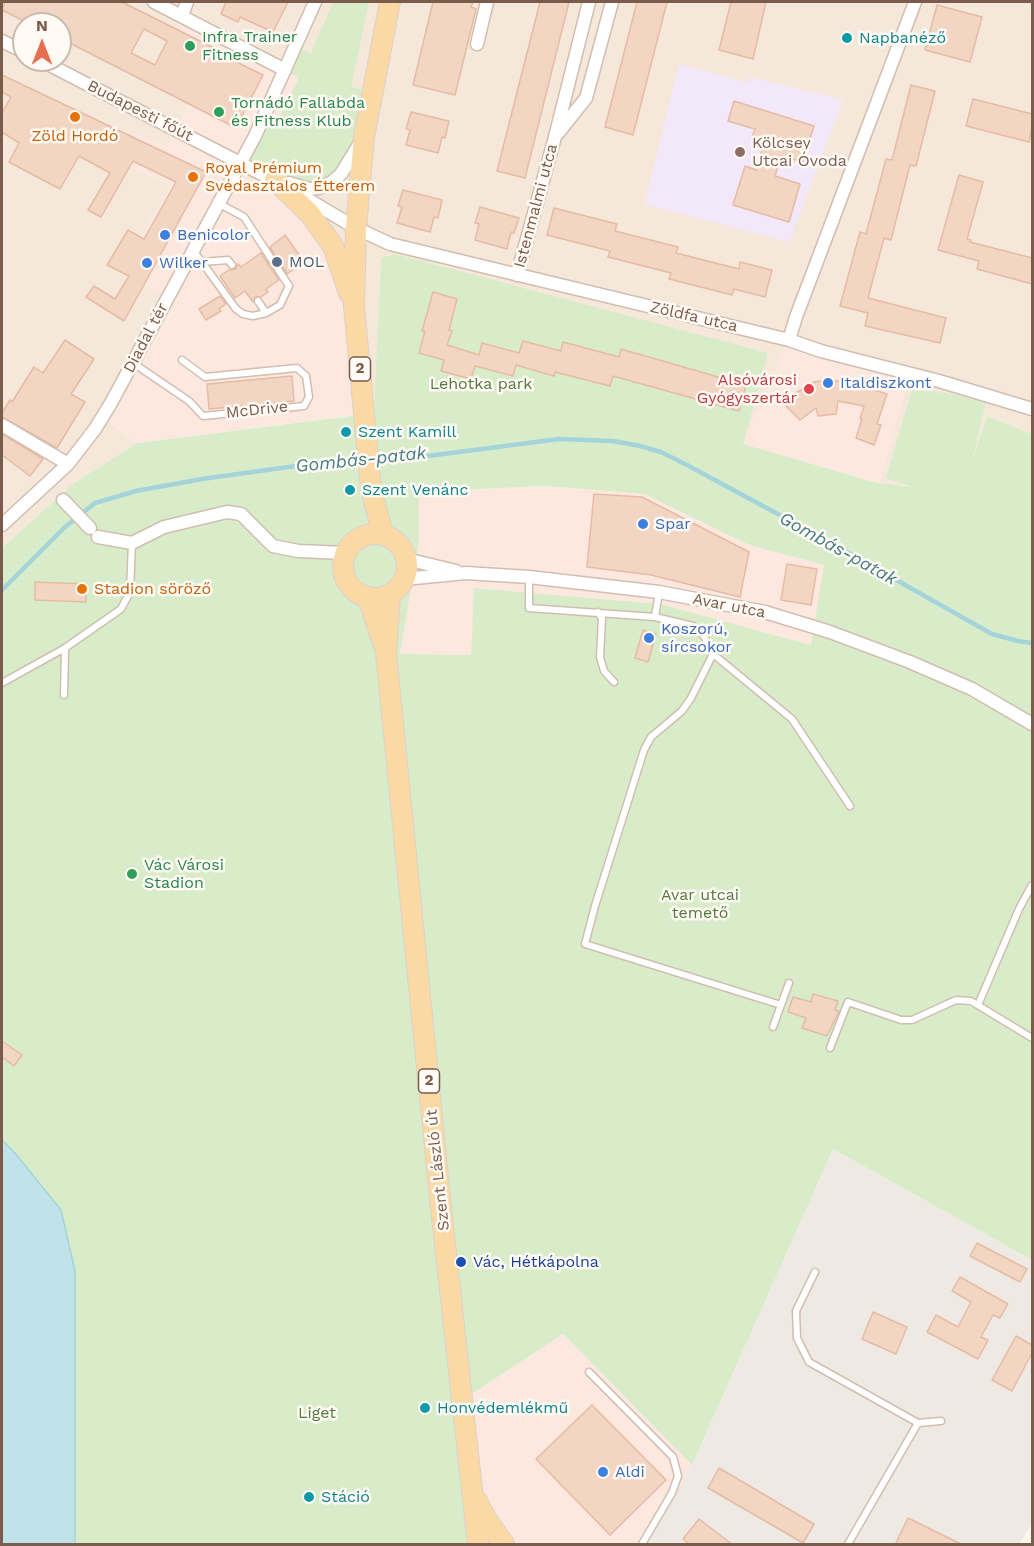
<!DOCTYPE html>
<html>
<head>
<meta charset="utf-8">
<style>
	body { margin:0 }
	#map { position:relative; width:1034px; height:1546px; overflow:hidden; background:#fdf6ec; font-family:"Work Sans",sans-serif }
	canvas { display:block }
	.frame { position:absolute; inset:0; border:3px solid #7a5c4d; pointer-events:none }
	.north { position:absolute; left:12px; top:12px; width:60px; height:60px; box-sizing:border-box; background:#fffaf3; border:2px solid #cabbb1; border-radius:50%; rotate:0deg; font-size:16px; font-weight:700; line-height:24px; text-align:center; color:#7a5c4d }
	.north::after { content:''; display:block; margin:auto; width:21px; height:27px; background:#e76f51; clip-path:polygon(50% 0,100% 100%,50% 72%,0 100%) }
</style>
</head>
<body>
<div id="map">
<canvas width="1034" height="1546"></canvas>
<div class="frame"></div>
<div class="north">N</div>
</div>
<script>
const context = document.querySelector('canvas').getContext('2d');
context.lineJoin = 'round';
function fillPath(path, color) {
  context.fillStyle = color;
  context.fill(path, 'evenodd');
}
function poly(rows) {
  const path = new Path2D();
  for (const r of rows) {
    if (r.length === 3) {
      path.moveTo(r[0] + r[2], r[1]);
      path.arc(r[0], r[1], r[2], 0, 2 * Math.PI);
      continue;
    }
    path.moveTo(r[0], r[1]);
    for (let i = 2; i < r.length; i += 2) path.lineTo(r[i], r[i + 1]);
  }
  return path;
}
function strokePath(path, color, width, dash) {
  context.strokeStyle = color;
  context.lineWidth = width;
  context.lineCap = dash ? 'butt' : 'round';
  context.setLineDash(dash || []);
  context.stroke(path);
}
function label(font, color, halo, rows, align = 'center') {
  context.font = font + ' "Work Sans",sans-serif';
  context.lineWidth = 5;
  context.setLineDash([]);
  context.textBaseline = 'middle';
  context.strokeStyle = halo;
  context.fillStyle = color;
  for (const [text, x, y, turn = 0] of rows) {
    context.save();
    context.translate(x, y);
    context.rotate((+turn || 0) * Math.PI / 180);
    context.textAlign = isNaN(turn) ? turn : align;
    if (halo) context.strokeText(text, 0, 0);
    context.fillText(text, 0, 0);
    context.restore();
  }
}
const residential = poly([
	[2,2,1032,2,1032,434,987,416,968,473,918,487,879,483,907,381,742,444,768,353,381,258,375,413,356,415,264,184,251,177,205,75,166,148,118,161,171,185,143,235,177,301,110,423,137,443,74,483,2,548],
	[24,24,60,24,60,60,24,60]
]);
const commercial = poly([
	[179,20,305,72,251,177,264,184,290,202,319,237,337,280,348,335,356,415,137,443,110,423,177,302,107,265,128,228,143,235,171,185,118,161,135,133,166,147,205,76,161,54],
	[786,347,908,381,879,483,742,444],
	[545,486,644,494,749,545,825,565,812,645,661,604,475,588,471,655,400,654,419,542,419,492],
	[563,1334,692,1465,645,1544,484,1544,467,1397]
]);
const industrial = poly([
	[833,1149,1032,1260,1032,1523,1019,1544,645,1544,692,1465]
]);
const education = poly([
	[679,64,748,83,750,77,843,100,789,242,645,204]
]);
const green = poly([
	[333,2,369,2,351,87,372,91,364,137,341,174,309,189,240,162,264,118,276,123,299,78,285,70,296,46,311,53],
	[395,254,768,353,743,444,878,483,913,487,886,478,912,390,947,393,986,402,972,461,987,416,1032,434,1032,1260,833,1149,692,1465,563,1334,467,1397,484,1544,75,1544,75,1271,61,1210,16,1153,2,1140,2,548,74,483,137,443,374,413,381,258],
	[545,486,644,494,749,545,824,565,811,645,661,604,474,588,471,655,400,654,419,542,419,492]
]);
const water = poly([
	[2,1140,15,1153,61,1210,75,1271,75,1544,2,1544,2,1140]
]);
const stream = poly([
	[375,460,420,457,559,439,613,441,640,446,661,452,687,465,813,533,992,634,1018,641,1032,643],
	[2,590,65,527,95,503,136,491,202,479,296,466,363,461]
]);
const building = poly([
	[5,2,122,2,214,48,212,50,263,75,236,128,60,38,60,24,30,24,2,10,5,2],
	[144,29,167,41,155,65,131,53,144,29],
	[226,2,288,2,273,32,240,17,238,22,221,14,226,2],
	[433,2,473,2,471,7,476,9,455,95,413,85,433,2],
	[540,2,569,2,525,178,497,171,540,2],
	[637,2,667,2,633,135,605,127,637,2],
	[731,2,766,2,753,59,719,50,731,2],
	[937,5,982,17,970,62,925,50,937,5],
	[2,75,206,172,124,321,86,297,94,286,115,299,129,276,107,265,128,230,144,239,176,182,133,161,101,217,88,210,110,173,79,156,60,189,9,162,19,143,2,132,2,113,11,97,2,92,2,75],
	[911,85,935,91,916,166,910,165,891,240,884,238,868,298,946,318,940,343,865,326,868,313,840,306,860,232,866,234,886,159,892,160,911,85],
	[973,99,1032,114,1032,127,1029,142,966,126,973,99],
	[734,101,814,126,803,162,781,156,775,176,800,184,789,222,733,205,745,166,756,170,765,141,752,138,755,129,728,121,734,101],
	[411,112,449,121,445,138,442,137,438,153,406,145,410,130,406,129,411,112],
	[959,175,983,182,967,239,971,240,970,242,1032,258,1032,284,977,269,979,261,938,250,959,175],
	[403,190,442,200,438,218,434,217,430,232,397,223,402,207,398,206,403,190],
	[480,207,519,218,514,233,511,232,507,249,475,240,479,224,475,223,480,207],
	[554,208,617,224,615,231,678,247,676,253,739,269,740,262,772,270,765,297,734,289,732,295,669,279,671,273,608,257,610,251,547,235,554,208],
	[285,235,304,262,287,274,270,247,285,235],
	[261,253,279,280,266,289,268,292,261,297,255,297,253,302,245,291,235,298,220,276,229,270,235,269,238,264,241,267,261,253],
	[433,292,457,299,449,330,452,331,447,345,479,355,482,343,519,353,523,341,561,351,563,342,619,357,621,349,746,385,739,411,613,376,610,386,555,372,554,376,516,365,513,376,475,366,471,379,441,371,444,360,419,353,425,331,422,331,433,292],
	[220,296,226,304,219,309,221,311,206,320,199,309,220,296],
	[65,340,94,359,71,394,85,402,57,448,2,417,2,413,10,400,12,402,34,367,43,373,65,340],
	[292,376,294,401,209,409,207,384,292,376],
	[829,380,852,383,887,394,877,424,881,425,874,445,856,438,862,419,860,419,864,406,838,401,836,414,818,416,816,408,800,420,783,403,797,392,813,385,813,382,829,380],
	[2,434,43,459,30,476,2,455,2,434],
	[594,494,642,497,749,552,740,597,651,575,587,567,594,494],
	[787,564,817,569,811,605,781,600,787,564],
	[35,582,86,584,86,602,35,600,35,582],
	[643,630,656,634,648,662,635,658,643,630],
	[813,994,838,1001,835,1010,839,1011,827,1036,802,1028,806,1018,788,1012,793,997,811,1002,813,994],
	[2,1041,22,1055,14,1066,2,1057,2,1041],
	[977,1243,1027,1269,1020,1282,970,1256,977,1243],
	[960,1277,1008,1304,1000,1318,993,1315,981,1337,988,1340,978,1359,927,1332,936,1315,958,1327,971,1302,952,1291,960,1277],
	[873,1312,907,1327,896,1354,862,1339,873,1312],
	[1016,1336,1032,1345,1032,1353,1012,1391,992,1380,1016,1336],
	[592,1405,666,1480,610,1535,536,1459,592,1405],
	[719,1468,814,1524,803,1543,708,1488,719,1468],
	[908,1518,963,1545,895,1545,908,1518],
	[699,1519,733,1545,690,1545,683,1539,699,1519]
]);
const lane = poly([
	[193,250,236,309,243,314,253,316,266,313,280,305,289,286,244,217,218,203],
	[202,262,228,260,232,265],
	[258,301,266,313],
	[133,363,189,401,203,416,304,406,309,397,306,376,297,368,205,377,182,360],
	[529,577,529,608,655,617,693,626,704,636,713,654,792,719,850,806],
	[598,612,602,618,600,657,604,671,614,682],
	[655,617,659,592],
	[713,654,691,698,682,711,651,737,644,750,595,906,585,944,781,1005],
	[2,683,65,648,121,609,130,592,132,543],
	[64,695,65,648],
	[978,1005,1019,909,1032,885],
	[773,1027,789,983],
	[830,1048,848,1002,901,1020,912,1020,956,1000,971,1001,1032,1038],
	[815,1272,796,1311,797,1338,809,1362,918,1423],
	[589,1372,673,1457,678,1476,672,1493,642,1544],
	[848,1544,918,1423,941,1421]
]);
const street = poly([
	[154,2,285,70],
	[182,15,187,2],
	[2,41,24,52],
	[477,44,487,2],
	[40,60,279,183],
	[558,133,586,98,612,2],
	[289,183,309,189,319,188,332,182,341,174,360,143],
	[297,193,356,228,390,244,789,340,821,351,939,381,1032,409],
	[517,275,555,137,589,2],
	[789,340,796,317,915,2],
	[2,425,68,464],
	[63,500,90,528],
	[2,525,68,464,95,429,111,403,255,136,315,2],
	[98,537,132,543,164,527,227,512,241,514,273,546,298,551,345,553],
	[406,559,456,571],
	[404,579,466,573,529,577,659,592,765,612,830,632,910,662,972,689,1032,724]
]);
const primary = poly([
	[275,180,309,213,333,246,349,293],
	[375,566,32],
	[383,535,371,489,354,306,356,228,364,137,390,2],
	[390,594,386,653,441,1208,478,1544],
	[368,597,383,643],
	[477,1501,487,1520,504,1544]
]);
const markers = [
	[847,38,6,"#0f9aa8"],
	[190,46,6,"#2e9e5b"],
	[219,112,6,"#2e9e5b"],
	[75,117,6,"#e8710a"],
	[740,152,6,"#8d6e63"],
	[193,177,6,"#e8710a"],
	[165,235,6,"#3f7fe0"],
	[277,262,6,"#5c6f8a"],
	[147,263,6,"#3f7fe0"],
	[828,383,6,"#3f7fe0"],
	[809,389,6,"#e0444e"],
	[346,432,6,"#0f9aa8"],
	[350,490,6,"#0f9aa8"],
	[643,524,6,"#3f7fe0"],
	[82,589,6,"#e8710a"],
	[649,638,6,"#3f7fe0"],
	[132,874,6,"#2e9e5b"],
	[461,1262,6,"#1a4fb4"],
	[425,1408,6,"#0f9aa8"],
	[603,1472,6,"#3f7fe0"],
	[309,1497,6,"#0f9aa8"]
];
const shields = [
	[360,369,21],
	[429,1081,21]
];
const shieldNames = [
	["2",360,369],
	["2",429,1081]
];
const leisureNames = [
	["Infra Trainer",202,37],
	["Fitness",202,55],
	["Tornádó Fallabda",231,103],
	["és Fitness Klub",231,121],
	["Vác Városi",144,865],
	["Stadion",144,883]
];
const cultureNames = [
	["Napbanéző",859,38],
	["Szent Kamill",358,432],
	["Szent Venánc",362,490],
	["Honvédemlékmű",437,1408],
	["Stáció",321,1497]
];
const streetNames = [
	["Budapesti főút",140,111,27],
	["Istenmalmi utca",536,206,-75],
	["Zöldfa utca",694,317,13],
	["Diadal tér",146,338,-62],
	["McDrive",257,410,-6],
	["Avar utca",729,606,11],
	["Szent László út",438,1170,-96]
];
const foodNames = [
	["Zöld Hordó",75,136,"center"],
	["Royal Prémium",205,168],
	["Svédasztalos Étterem",205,186],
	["Stadion söröző",94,589]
];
const educationNames = [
	["Kölcsey",752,143],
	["Utcai Óvoda",752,161]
];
const shopNames = [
	["Benicolor",177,235],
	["Wilker",159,263],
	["Italdiszkont",840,383],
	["Spar",655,524],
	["Koszorú,",661,629],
	["sírcsokor",661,647],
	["Aldi",615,1472]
];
const serviceNames = [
	["MOL",289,262]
];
const healthNames = [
	["Alsóvárosi",797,380],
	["Gyógyszertár",797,398]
];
const parkNames = [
	["Lehotka park",481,384],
	["Avar utcai",700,895],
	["temető",700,913],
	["Liget",317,1413]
];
const transitNames = [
	["Vác, Hétkápolna",473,1262]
];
const waterNames = [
	["Gombás-patak",361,460,-6],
	["Gombás-patak",838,549,29]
];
fillPath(residential, '#f5e8da');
fillPath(commercial, '#fde8e0');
fillPath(industrial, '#efe9e4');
fillPath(education, '#f3e8fa');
fillPath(green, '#d8ecc9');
fillPath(water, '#bfe3e8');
strokePath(water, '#a5d3da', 1.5);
strokePath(stream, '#a5d3da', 4.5);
fillPath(building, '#f3d5c3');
strokePath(building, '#e6bba3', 1.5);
strokePath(lane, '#d1beb0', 9);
strokePath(street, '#d1beb0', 15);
strokePath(primary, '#dad1cd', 22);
strokePath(lane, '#fff', 6);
strokePath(street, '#fff', 12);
strokePath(primary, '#fbd9a5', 20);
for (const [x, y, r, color] of markers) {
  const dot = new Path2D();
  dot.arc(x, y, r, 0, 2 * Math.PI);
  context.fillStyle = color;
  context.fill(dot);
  strokePath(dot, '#fffaf3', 2);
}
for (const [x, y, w] of shields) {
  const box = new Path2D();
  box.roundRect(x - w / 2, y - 12, w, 24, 4.5);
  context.fillStyle = '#fffaf3';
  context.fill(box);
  strokePath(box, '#7a5c4d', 1.5);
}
label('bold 15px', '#7a5c4d', null, shieldNames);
label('16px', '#27864d', '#fffaf3', leisureNames, 'left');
label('16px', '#0d838f', '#fffaf3', cultureNames, 'left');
label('16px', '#7a5c4d', '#fffaf3', streetNames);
label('16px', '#c56008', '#fffaf3', foodNames, 'left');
label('16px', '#785e54', '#fffaf3', educationNames, 'left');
label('16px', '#366cbe', '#fffaf3', shopNames, 'left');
label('16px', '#4e5e75', '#fffaf3', serviceNames, 'left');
label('16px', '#be3a42', '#fffaf3', healthNames, 'right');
label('16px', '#537a41', '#fffaf3', parkNames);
label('16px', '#164399', '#fffaf3', transitNames, 'left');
label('italic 18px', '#437c86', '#fffaf3', waterNames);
</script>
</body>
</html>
